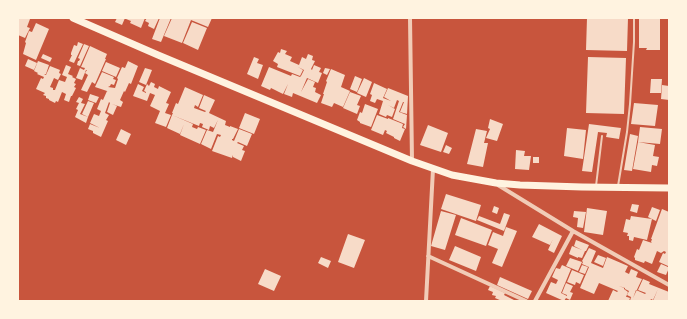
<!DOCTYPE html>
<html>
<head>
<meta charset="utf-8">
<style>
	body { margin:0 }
	#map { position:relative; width:687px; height:319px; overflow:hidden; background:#c8553d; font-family:"Sofia Sans Condensed",sans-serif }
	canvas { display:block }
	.frame { position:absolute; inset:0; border:19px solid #fff3e0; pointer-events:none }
</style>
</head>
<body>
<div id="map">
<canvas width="687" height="319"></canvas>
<div class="frame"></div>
</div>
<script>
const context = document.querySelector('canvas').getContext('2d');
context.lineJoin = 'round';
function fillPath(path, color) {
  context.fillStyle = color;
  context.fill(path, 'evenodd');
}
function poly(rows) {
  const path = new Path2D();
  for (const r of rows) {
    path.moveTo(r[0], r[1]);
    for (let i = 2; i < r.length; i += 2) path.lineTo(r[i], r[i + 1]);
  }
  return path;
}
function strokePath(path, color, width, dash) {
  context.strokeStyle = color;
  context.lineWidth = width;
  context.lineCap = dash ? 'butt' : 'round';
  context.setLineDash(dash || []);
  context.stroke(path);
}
const building = poly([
	[18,18,26,18,30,19,27,27,30,28,25,38,18,35],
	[117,18,125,18,122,25,115,22],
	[126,18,145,18,141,28,130,23,131,21,126,19],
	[147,18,159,18,154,29,148,26,149,23,145,21],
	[160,18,171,18,161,42,152,39],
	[172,18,212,18,208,27,191,20,182,43,164,36],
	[587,18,628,18,627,51,586,50],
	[639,19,660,19,660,50,646,50,647,48,639,48],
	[192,22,207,28,198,50,183,43],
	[36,23,49,29,36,60,23,54,26,43,25,42,29,31,32,32],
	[78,42,83,44,74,63,69,61,72,55,71,55,71,53,74,45,77,46],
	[84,44,89,46,80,66,77,65,78,61,79,61,80,59,78,58],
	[90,46,107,54,105,59,106,59,95,84,92,82,87,92,81,90,88,75,85,73,87,70,86,70,82,80,76,78,80,68,84,70,85,68,81,67],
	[281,49,287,51,285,54,292,57,290,61,299,65,302,57,306,59,308,54,313,56,312,60,315,61,311,69,312,70,314,65,321,68,319,72,322,73,318,83,307,78,301,92,308,79,315,82,313,87,316,88,315,92,321,95,317,103,293,93,292,97,284,94,288,84,283,94,271,88,270,90,261,86,269,67,291,76,292,74,300,77,301,76,304,70,298,67,303,70,300,76,277,67,278,64,273,61,278,52,280,53],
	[43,54,52,58,50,62,41,58],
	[254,57,259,59,257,63,263,65,258,79,247,74],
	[588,57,626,58,624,114,586,113],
	[28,59,37,63,34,70,25,66],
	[38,61,49,65,46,74,44,75,46,75,50,66,60,70,59,73,61,74,58,80,54,78,50,87,53,88,53,90,55,90,59,80,65,82,67,77,62,75,66,65,71,67,68,74,73,76,72,77,76,79,74,83,76,84,74,87,76,88,72,96,71,96,69,102,64,100,66,94,62,92,58,102,56,101,55,103,49,100,49,99,46,98,46,96,43,95,45,93,36,89,41,78,43,79,44,77,37,74,38,73,34,71],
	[128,61,138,66,131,84,129,83,125,92,124,91,120,100,123,102,121,107,112,104,117,106,113,115,107,112,110,103,109,102,105,113,109,115,106,120,108,121,101,137,93,133,93,131,88,129,90,124,100,128,90,123,94,114,99,116,101,111,97,109,101,99,103,100,107,91,110,92,95,87,102,72,114,77,113,79,116,80,114,85,111,84,110,86,108,87,115,88,118,79,117,78,122,67,125,68],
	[106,62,120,68,116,77,102,71],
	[145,68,152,70,146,85,139,82],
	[325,68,330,69,327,75,323,73],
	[331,69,345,75,341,87,350,91,343,107,334,103,332,107,321,103,324,94,323,94,327,82,326,81],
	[355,76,362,79,357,92,350,89],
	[364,78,372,82,366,97,357,93],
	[651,79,662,79,661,93,650,93],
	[151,82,155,84,154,87,158,89,159,86,171,92,166,103,169,104,165,113,171,115,166,127,155,123,160,111,150,106,155,95,150,93,147,101,133,96,138,84,144,87,142,91,146,93,146,92,144,91,147,84,149,86],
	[374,83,387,89,383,98,391,101,384,97,388,88,408,96,407,114,400,112,404,102,403,102,399,112,407,115,406,129,403,127,405,124,393,119,399,101,397,100,394,108,388,105,395,109,392,117,387,115,386,117,379,114,383,101,377,99,375,103,370,101,372,95,370,94],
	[662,85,669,86,669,100,661,99],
	[185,87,203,95,198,107,195,105,194,108,205,112,206,111,199,108,204,95,215,100,209,113,226,121,225,125,230,127,230,126,238,129,233,139,232,139,232,140,234,141,239,129,252,134,247,146,238,142,237,143,244,146,242,150,245,151,241,161,233,157,233,155,232,158,212,151,218,136,220,137,221,135,217,134,211,149,201,144,207,130,213,132,218,120,214,128,210,126,209,130,202,127,203,124,200,123,199,126,172,115,173,113,172,113,176,103,178,104],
	[350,92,361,96,357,105,360,106,357,114,343,108],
	[90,94,99,97,96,103,88,100],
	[79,97,83,99,81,103,85,104,80,114,88,117,86,123,75,117,78,110,76,109,79,103,76,102],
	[88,101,94,103,88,117,82,114],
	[634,103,658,105,655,126,631,124],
	[365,104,378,109,371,127,360,123,360,122,357,120,360,112,362,113],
	[245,113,260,119,254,134,239,128],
	[172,115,193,124,192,127,197,129,198,127,206,130,200,144,180,135,184,124,180,134,167,128],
	[377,115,388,119,388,118,403,124,402,128,405,129,400,141,394,138,394,137,386,133,387,131,385,130,383,135,371,130],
	[490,119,503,124,497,141,486,138,490,129,488,128],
	[589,124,621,128,619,139,606,137,607,133,598,132,592,172,582,171],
	[428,125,448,133,441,152,420,145],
	[640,127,662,129,660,144,638,142],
	[567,128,586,130,583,159,564,156],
	[121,129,131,134,126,145,116,140],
	[476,129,487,131,484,143,488,143,483,167,467,164],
	[630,134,638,136,632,171,624,170],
	[638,142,655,145,653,156,659,157,657,166,652,165,651,172,633,169],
	[446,145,452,148,449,154,443,152],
	[516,150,525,151,524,156,531,156,529,170,515,169],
	[533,157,539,157,539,163,533,163],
	[446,194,481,205,476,221,441,209],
	[632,204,639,205,637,213,630,211],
	[494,206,499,208,497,214,492,212],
	[652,207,660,210,656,221,648,217],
	[587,208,607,211,603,235,584,232],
	[662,209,669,212,669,268,666,275,657,272,661,264,668,267,668,266,659,262,663,253,665,254,666,252,664,251,661,253,657,251,652,264,645,261,644,263,635,260,635,258,634,257,637,249,639,250,643,240,652,243,651,242,652,239,651,239],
	[441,211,456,215,445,250,431,246],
	[574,211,586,212,583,228,577,227,578,218,573,217],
	[504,213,510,215,504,231,477,220,479,216,500,224],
	[631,216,652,219,647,240,634,237,633,241,629,240,629,236,627,236,628,233,623,232,626,219,630,220],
	[461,218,492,230,486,246,455,235],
	[539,224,562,236,554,253,548,250,553,239,550,245,532,237],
	[506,227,517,231,502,267,492,263,498,249,488,245,493,232,503,236],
	[348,234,365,240,354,268,338,262],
	[576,240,589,245,586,251,585,251,582,258,578,257,578,258,569,254,572,246,582,250,574,246],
	[455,246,481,257,476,271,449,260],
	[589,248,596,251,591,263,603,268,607,257,628,266,625,272,629,274,631,269,638,272,636,277,642,279,633,298,627,295,629,291,625,289,625,288,619,286,624,288,624,289,628,292,626,297,627,297,630,298,629,301,608,301,613,290,617,292,618,291,599,283,594,294,580,288,589,267,582,264,583,262,582,261],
	[598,255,606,258,603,266,594,262],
	[321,257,331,261,328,268,318,263],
	[570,258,582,262,578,271,566,266],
	[562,265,571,269,561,293,567,296,567,295,562,293,566,283,573,286,570,292,573,293,570,300,566,298,564,301,546,293,551,282,556,284,558,280,552,277,556,268,560,269],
	[582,265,588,267,585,274,579,272],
	[265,269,281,276,274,291,258,284],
	[572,270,584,275,580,284,576,282,575,285,567,282],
	[500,277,532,291,528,299,497,285],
	[643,279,650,282,649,284,669,292,669,301,653,301,658,289,653,300,651,299,650,301,630,301,631,297,633,298,636,290,645,294,646,293,638,290],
	[490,286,505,293,504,295,516,301,502,301,495,298,496,296,492,295,493,292,488,290]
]);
const service = poly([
	[596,186,602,136],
	[618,186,627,132,630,104,634,42,634,18]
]);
const minor = poly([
	[410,18,412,161],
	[498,185,573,231,669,285],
	[428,256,526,301],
	[426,301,433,169],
	[535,301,573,231]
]);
const trunk = poly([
	[73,18,158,55,412,161,452,175,496,183,520,185,582,187,669,188]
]);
fillPath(building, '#f7dbc8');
strokePath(service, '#f1ccb7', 2);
strokePath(minor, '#f1ccb7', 4);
strokePath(trunk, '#fff3e0', 7);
</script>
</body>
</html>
